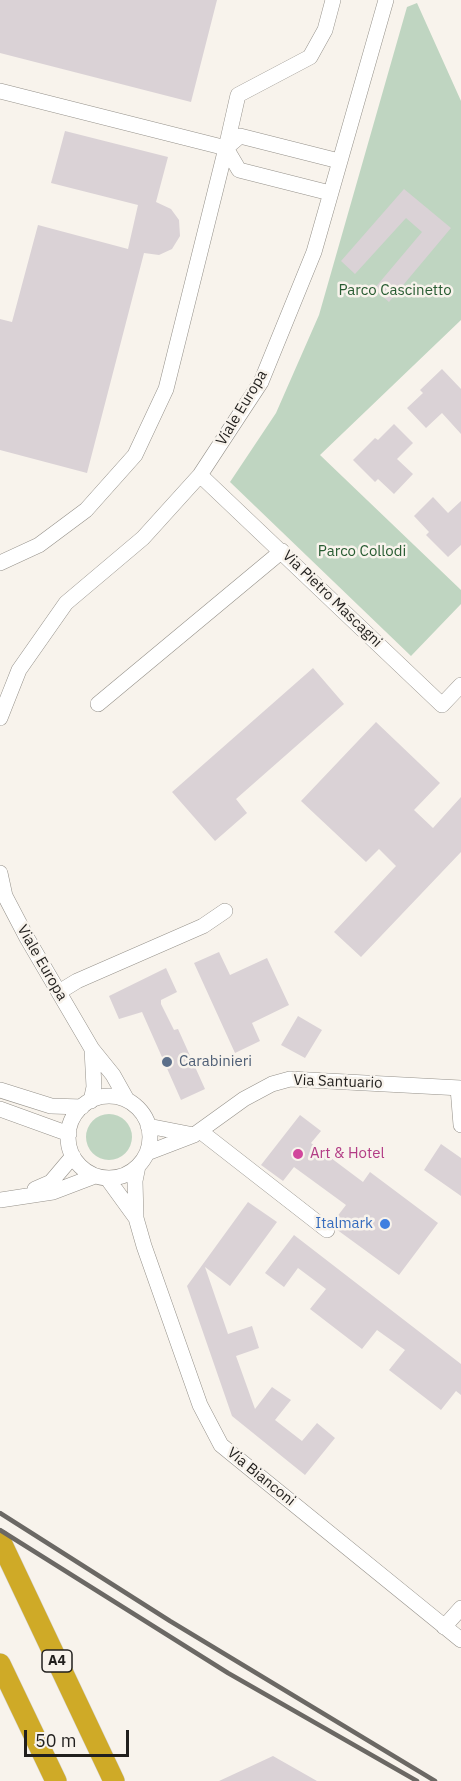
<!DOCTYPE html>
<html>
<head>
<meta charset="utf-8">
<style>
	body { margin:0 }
	#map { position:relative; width:461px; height:1781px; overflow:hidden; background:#f8f3ec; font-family:"IBM Plex Sans",sans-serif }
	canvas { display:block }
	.scale { position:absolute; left:24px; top:1730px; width:105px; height:27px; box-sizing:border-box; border:3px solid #211f1d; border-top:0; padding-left:8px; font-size:18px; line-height:21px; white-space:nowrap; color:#211f1d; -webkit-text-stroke:4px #f8f3ec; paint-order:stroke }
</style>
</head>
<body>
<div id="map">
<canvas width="461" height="1781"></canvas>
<div class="scale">50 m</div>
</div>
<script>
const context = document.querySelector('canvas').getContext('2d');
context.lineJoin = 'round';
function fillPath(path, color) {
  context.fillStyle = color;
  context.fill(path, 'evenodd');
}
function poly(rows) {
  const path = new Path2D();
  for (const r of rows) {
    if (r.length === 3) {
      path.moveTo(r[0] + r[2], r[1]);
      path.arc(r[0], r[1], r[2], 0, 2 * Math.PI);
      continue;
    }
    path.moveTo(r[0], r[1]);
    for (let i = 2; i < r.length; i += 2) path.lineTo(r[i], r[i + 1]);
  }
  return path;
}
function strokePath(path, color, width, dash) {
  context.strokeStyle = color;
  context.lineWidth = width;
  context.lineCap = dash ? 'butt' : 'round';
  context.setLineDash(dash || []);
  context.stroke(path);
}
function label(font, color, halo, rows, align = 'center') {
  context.font = font + ' "IBM Plex Sans",sans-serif';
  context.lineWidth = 5;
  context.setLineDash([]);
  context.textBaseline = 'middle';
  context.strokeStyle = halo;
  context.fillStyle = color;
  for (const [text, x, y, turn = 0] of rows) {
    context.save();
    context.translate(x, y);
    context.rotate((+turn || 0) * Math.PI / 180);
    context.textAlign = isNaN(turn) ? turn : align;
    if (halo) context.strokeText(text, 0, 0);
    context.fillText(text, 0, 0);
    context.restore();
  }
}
const green = poly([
	[417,3,461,101,461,320,320,455,461,590,461,604,411,656,230,482,276,413,319,315,407,7],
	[109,1137,23]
]);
const building = poly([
	[0,0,217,0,191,102,0,53],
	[65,131,168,157,156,202,171,209,179,220,180,236,172,249,159,255,144,253,87,473,0,450,0,319,12,322,38,225,128,249,138,205,51,183],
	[404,189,451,228,389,302,374,289,422,232,406,218,355,274,341,261],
	[442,369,461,389,461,434,442,413,426,428,407,408,423,393,420,390],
	[394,424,413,443,397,459,413,474,394,494,378,479,375,482,353,460,375,438,378,440],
	[433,497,448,513,461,501,461,545,448,557,426,535,429,532,414,516],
	[313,668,344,704,236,799,247,813,215,841,172,792],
	[376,722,440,783,414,810,433,828,461,797,461,852,361,957,334,932,396,866,379,849,366,862,301,801],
	[219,952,230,975,267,958,289,1005,252,1023,260,1041,235,1053,194,963],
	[166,968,177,992,161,1000,161,1004,174,1030,178,1029,205,1089,181,1100,142,1012,119,1019,109,996],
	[298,1016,322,1030,305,1058,281,1045],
	[300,1115,321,1131,311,1143,363,1182,370,1172,438,1223,399,1275,336,1229,333,1222,346,1205,294,1167,283,1181,261,1165],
	[441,1144,461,1158,461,1196,424,1170],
	[248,1202,277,1222,230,1286,205,1267,228,1334,252,1326,259,1348,236,1356,255,1409,272,1387,291,1400,275,1420,302,1441,317,1423,335,1438,305,1475,232,1416,187,1286],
	[294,1235,461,1364,461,1395,456,1391,441,1410,389,1370,405,1350,377,1330,362,1349,310,1309,326,1289,298,1268,284,1287,265,1273],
	[273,1756,317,1781,219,1781]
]);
const minor = poly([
	[0,91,226,148,239,170,330,193],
	[226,148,238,95,310,57,325,30,333,0],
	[200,475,442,705,461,685],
	[0,563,39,545,86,510,135,455,166,389,226,148,240,136,339,161],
	[98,704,282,551],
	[0,718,19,670,66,603,143,538,200,475,261,382,314,252,386,0],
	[0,873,5,896,27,938,92,1049,113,1075,127,1100],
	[59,992,77,981,203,926,225,911],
	[458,1088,461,1125],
	[0,1090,51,1106,82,1107],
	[109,1137,41],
	[91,1101,94,1087,92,1049],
	[0,1109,69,1134],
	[148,1126,194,1135],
	[200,1131,327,1230],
	[147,1153,194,1135,244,1099,272,1084,290,1079,461,1088],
	[138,1166,135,1181,136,1218,144,1246,200,1405,221,1445,461,1640],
	[107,1178,136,1218],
	[35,1189,51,1182,73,1156],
	[0,1200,53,1192,95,1176],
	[444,1627,461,1608]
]);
const highway = poly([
	[0,1540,114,1781],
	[0,1664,56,1781]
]);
const rail = poly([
	[0,1513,170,1621,435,1781],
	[0,1530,228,1673,417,1781]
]);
const markers = [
	[167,1062,6,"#5c6f8a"],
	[298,1154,6,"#d1479c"],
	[385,1224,6,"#3f7fe0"]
];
const shields = [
	[57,1661,30]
];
const shieldNames = [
	["A4",57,1661]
];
const parkNames = [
	["Parco Cascinetto",395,291],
	["Parco Collodi",362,552]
];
const streetNames = [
	["Viale Europa",242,408,-59],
	["Via Pietro Mascagni",332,599,44],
	["Viale Europa",42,963,60],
	["Via Santuario",338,1082,2],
	["Via Bianconi",261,1477,39]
];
const serviceNames = [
	["Carabinieri",179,1062]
];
const hotelNames = [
	["Art & Hotel",310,1154]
];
const shopNames = [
	["Italmark",373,1224]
];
fillPath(green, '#bfd5c1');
fillPath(building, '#dad2d6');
strokePath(minor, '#95918a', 16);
strokePath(highway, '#d3d2d2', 22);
strokePath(minor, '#fff', 15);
strokePath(highway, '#cfaa27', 21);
strokePath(rail, '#6b6864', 4.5);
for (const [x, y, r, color] of markers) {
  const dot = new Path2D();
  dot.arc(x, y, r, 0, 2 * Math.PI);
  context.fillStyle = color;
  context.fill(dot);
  strokePath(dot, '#f8f3ec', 2);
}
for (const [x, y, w] of shields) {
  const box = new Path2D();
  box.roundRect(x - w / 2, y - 11, w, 22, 4.5);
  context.fillStyle = '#f8f3ec';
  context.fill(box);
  strokePath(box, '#211f1d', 1.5);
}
label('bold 14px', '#211f1d', null, shieldNames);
label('15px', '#285c32', '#f8f3ec', parkNames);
label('15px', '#211f1d', '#f8f3ec', streetNames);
label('15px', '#4e5e75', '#f8f3ec', serviceNames, 'left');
label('15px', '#b23c85', '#f8f3ec', hotelNames, 'left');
label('15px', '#366cbe', '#f8f3ec', shopNames, 'right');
</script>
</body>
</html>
